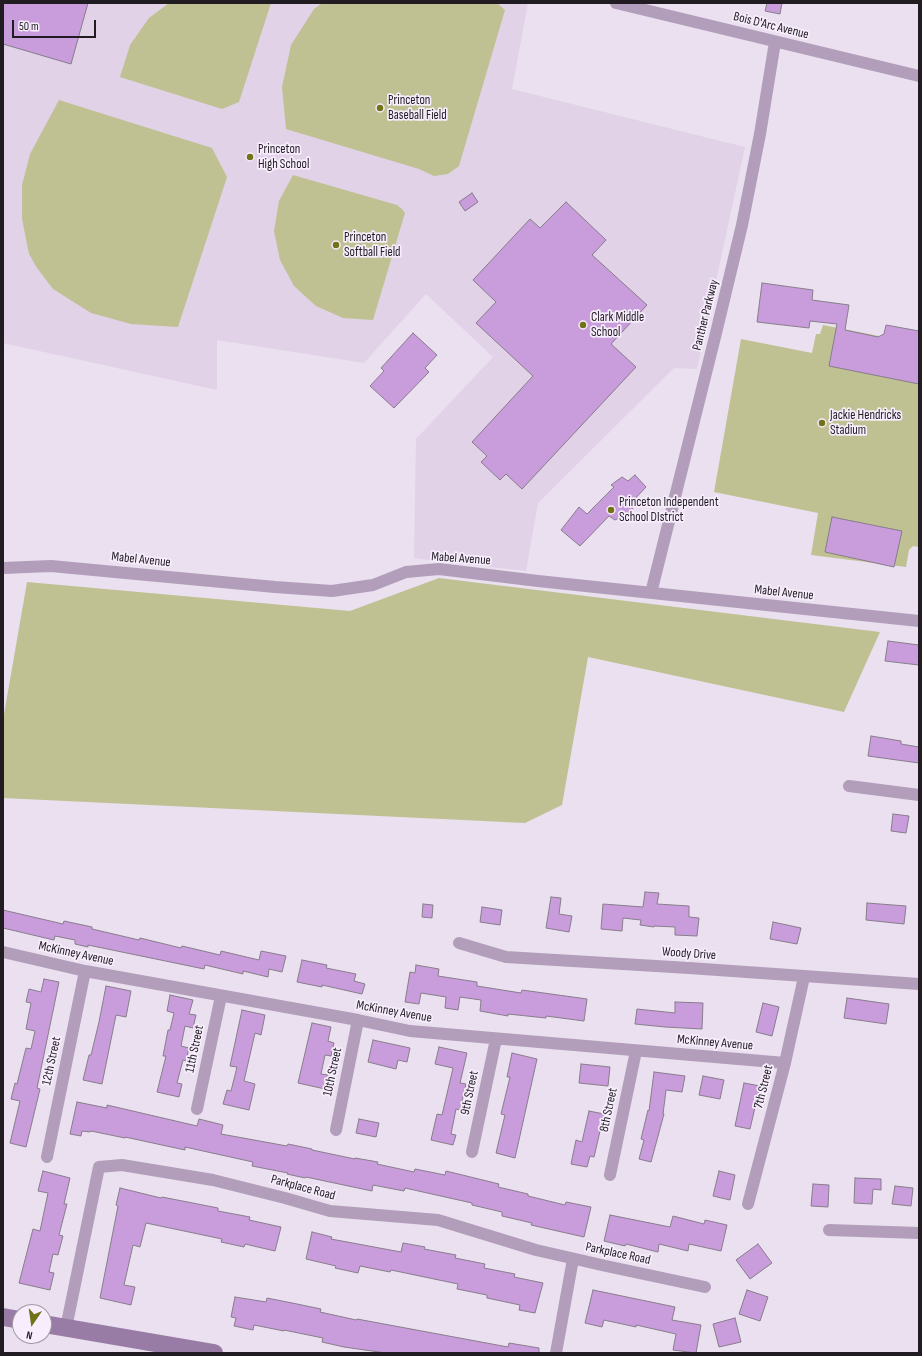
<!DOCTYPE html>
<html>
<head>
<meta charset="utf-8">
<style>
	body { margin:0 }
	#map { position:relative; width:922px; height:1356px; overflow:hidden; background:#eae0ef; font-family:"Sofia Sans Condensed",sans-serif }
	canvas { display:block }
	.frame { position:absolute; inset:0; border:4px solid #201c22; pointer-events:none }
	.north { position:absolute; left:12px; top:1304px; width:40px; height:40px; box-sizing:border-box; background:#f7edfc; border:1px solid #a199a5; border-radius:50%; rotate:193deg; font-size:11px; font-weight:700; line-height:16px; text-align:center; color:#201c22 }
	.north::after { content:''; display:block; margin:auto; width:14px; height:18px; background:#727319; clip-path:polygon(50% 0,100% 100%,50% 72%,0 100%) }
	.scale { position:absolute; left:12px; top:20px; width:84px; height:18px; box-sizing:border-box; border:2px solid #201c22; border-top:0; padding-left:5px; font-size:12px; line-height:14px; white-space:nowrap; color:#201c22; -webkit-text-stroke:3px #f7edfc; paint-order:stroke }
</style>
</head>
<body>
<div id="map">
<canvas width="922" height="1356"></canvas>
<div class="frame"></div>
<div class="north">N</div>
<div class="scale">50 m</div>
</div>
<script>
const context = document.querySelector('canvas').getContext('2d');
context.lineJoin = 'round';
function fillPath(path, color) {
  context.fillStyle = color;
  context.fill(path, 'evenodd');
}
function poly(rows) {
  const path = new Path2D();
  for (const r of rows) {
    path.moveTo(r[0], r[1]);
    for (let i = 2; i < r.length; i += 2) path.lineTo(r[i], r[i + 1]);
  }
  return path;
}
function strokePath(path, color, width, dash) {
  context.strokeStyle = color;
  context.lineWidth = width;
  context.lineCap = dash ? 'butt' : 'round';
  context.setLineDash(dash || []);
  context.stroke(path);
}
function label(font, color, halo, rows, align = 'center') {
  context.font = font + ' "Sofia Sans Condensed",sans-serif';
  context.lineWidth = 3.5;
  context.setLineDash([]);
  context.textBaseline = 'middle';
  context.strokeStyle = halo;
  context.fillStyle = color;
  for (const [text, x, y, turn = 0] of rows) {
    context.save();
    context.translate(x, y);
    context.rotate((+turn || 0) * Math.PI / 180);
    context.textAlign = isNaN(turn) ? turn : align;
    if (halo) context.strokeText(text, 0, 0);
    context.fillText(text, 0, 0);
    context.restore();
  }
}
const built = poly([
	[3,3,528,3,512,89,745,147,697,369,674,368,538,503,526,571,414,558,416,439,493,357,426,294,364,363,217,340,217,390,3,343]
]);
const green = poly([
	[169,3,271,3,239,102,222,109,120,77,130,45,149,18],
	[322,3,497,3,505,10,459,166,448,174,434,176,419,169,286,129,282,87,291,45,314,9],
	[59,100,212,148,227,177,178,327,131,324,91,313,53,289,37,268,29,254,22,219,22,185,30,154],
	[293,175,397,205,402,209,405,213,373,320,343,318,316,306,294,286,280,260,274,231,279,201],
	[823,325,919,344,919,547,913,546,909,550,906,567,811,555,818,513,714,492,741,339,812,353,816,334,820,334],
	[439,578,880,632,844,712,588,657,562,805,525,823,3,798,3,720,27,582,350,611]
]);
const building = poly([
	[3,3,88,3,71,64,3,44,3,3],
	[767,3,782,3,780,14,765,11,767,3],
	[472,193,478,202,465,211,459,202,472,193],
	[566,202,606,240,592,255,647,305,611,344,636,367,522,489,506,474,500,480,481,462,487,456,472,442,533,376,476,323,496,302,473,280,530,219,540,228,566,202],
	[762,283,813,290,812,300,849,305,845,330,878,337,884,334,886,325,919,331,919,384,829,366,837,324,810,321,809,328,757,322,762,283],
	[413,333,437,355,425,368,429,372,394,408,370,386,384,371,381,368,413,333],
	[635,475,646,487,632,502,635,506,622,520,619,518,615,520,609,516,580,546,561,530,579,507,587,514,614,487,611,485,622,477,628,481,635,475],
	[832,517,902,531,894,567,825,552,832,517],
	[888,641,919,645,919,665,885,661,888,641],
	[871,736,901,741,901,744,919,747,919,763,868,756,871,736],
	[893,814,909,816,906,833,891,831,893,814],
	[645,892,659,893,657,904,689,906,689,917,699,918,697,936,675,935,675,927,654,926,654,927,640,925,641,920,623,918,622,931,601,929,603,904,643,907,645,892],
	[551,897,561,898,559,914,572,916,569,932,546,928,551,897],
	[867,903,906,906,904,924,866,920,867,903],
	[423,904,433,905,432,918,422,917,423,904],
	[482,907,502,910,500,925,480,922,482,907],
	[3,910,63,924,64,921,92,927,92,929,139,940,140,938,181,948,182,946,220,955,221,951,259,960,261,951,286,956,282,972,269,969,268,977,243,971,243,974,205,965,204,969,88,945,88,947,75,944,75,940,55,936,54,940,3,928,3,910],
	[773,922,801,928,797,944,770,939,773,922],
	[302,960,327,965,326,968,356,974,354,981,365,984,362,994,322,985,322,987,297,982,302,960],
	[416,965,439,969,438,976,477,982,477,986,521,993,522,990,587,999,584,1021,546,1016,546,1018,508,1014,508,1016,480,1011,481,1000,460,997,458,1010,445,1008,446,997,421,993,419,1004,405,1002,410,972,415,973,416,965],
	[44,979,59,982,37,1088,40,1089,26,1147,10,1143,20,1101,11,1099,15,1083,17,1084,26,1048,31,1049,35,1031,26,1029,31,1003,26,1002,29,989,41,992,44,979],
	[106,986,131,991,126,1017,116,1015,102,1084,83,1080,89,1055,91,1055,99,1022,106,986],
	[170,995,193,1000,189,1014,196,1015,193,1028,185,1026,181,1046,189,1048,186,1061,183,1060,177,1083,182,1084,179,1097,157,1092,166,1056,163,1056,168,1030,170,1030,174,1013,167,1011,170,995],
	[847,998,889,1004,886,1024,844,1018,847,998],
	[675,1002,703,1003,702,1029,665,1027,635,1024,637,1009,675,1013,675,1002],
	[763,1003,779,1007,772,1036,756,1032,763,1003],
	[242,1010,265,1015,261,1035,255,1033,244,1081,255,1084,249,1110,223,1104,227,1090,231,1091,237,1067,230,1066,242,1010],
	[312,1023,331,1027,328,1041,334,1043,331,1056,325,1055,321,1074,328,1075,325,1089,298,1083,312,1023],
	[373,1040,410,1048,407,1062,398,1060,396,1069,368,1062,373,1040],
	[439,1047,467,1053,460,1083,466,1084,460,1110,456,1109,451,1134,456,1135,453,1145,431,1140,437,1114,442,1115,453,1068,435,1064,439,1047],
	[512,1053,537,1059,515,1158,496,1153,505,1115,501,1114,510,1077,507,1077,512,1053],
	[581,1064,610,1067,608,1086,579,1083,581,1064],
	[654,1072,685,1076,682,1092,666,1090,663,1114,664,1114,651,1162,639,1159,644,1140,641,1139,648,1110,649,1111,654,1072],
	[703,1076,724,1080,720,1099,699,1095,703,1076],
	[744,1083,760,1086,750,1129,735,1126,744,1083],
	[77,1102,107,1108,107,1105,197,1126,199,1119,223,1125,221,1134,287,1146,288,1144,312,1149,312,1150,355,1159,355,1158,378,1162,377,1164,414,1172,415,1169,445,1175,446,1171,499,1184,498,1187,528,1194,528,1196,565,1205,566,1202,591,1207,584,1237,531,1225,532,1223,502,1216,502,1212,472,1205,472,1203,405,1188,404,1191,373,1185,372,1191,306,1177,305,1178,287,1174,288,1173,252,1166,253,1162,185,1147,185,1150,125,1137,125,1138,91,1131,90,1132,82,1131,81,1136,70,1134,77,1102],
	[589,1111,604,1114,594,1157,590,1156,587,1167,571,1164,576,1140,582,1142,589,1111],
	[359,1119,379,1123,376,1137,356,1133,359,1119],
	[43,1171,70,1178,64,1204,67,1204,59,1235,63,1236,58,1255,53,1254,49,1272,54,1273,50,1290,19,1283,33,1229,40,1231,48,1193,38,1191,43,1171],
	[719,1171,735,1175,730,1200,713,1196,719,1171],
	[855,1178,881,1179,881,1190,873,1189,872,1204,854,1203,855,1178],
	[813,1184,829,1185,828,1207,811,1206,813,1184],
	[895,1186,913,1188,911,1206,892,1204,895,1186],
	[120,1188,161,1198,162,1197,218,1208,218,1211,250,1217,249,1220,281,1227,275,1251,245,1244,244,1247,221,1242,222,1239,146,1223,140,1247,133,1245,124,1285,135,1287,131,1305,100,1298,118,1206,116,1205,120,1188],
	[610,1215,670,1227,673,1216,704,1224,705,1220,727,1225,721,1251,689,1244,688,1251,659,1244,658,1252,626,1244,625,1246,604,1241,610,1215],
	[312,1232,332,1237,331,1239,401,1252,403,1243,425,1247,424,1249,456,1255,455,1258,485,1264,484,1268,515,1274,514,1277,543,1283,535,1313,519,1310,520,1305,487,1298,487,1295,457,1289,458,1284,391,1270,390,1272,360,1266,358,1273,335,1268,336,1266,306,1259,312,1232],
	[758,1244,772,1263,750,1279,736,1260,758,1244],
	[593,1290,675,1307,672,1320,701,1325,696,1353,673,1350,676,1334,636,1325,636,1327,604,1320,602,1327,585,1323,593,1290],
	[747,1290,768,1297,760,1321,739,1314,747,1290],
	[235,1297,266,1302,267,1298,297,1304,321,1309,320,1312,356,1320,357,1319,508,1347,509,1343,539,1348,539,1353,386,1353,344,1347,322,1342,323,1338,284,1330,284,1331,254,1325,253,1330,234,1326,236,1318,231,1317,235,1297],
	[735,1318,741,1342,719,1347,713,1324,735,1318]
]);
const street = poly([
	[616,3,919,76],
	[3,568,51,566,275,587,332,591,373,585,406,572,439,569,538,581,919,621],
	[651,593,716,333,742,225,760,134,775,42],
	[849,786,919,795],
	[459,943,506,957,689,968,919,984],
	[3,952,85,971,358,1020,410,1031,785,1063],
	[197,1109,221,996],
	[336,1130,358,1020],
	[472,1152,496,1039],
	[47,1157,85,971],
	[610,1175,636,1051],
	[748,1204,785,1063,804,977],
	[829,1230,919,1233],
	[66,1328,99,1167,122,1165,213,1180,285,1198,330,1211,438,1220,536,1250,606,1266,705,1287],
	[556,1353,573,1259]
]);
const secondary = poly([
	[3,1317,20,1320],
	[44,1324,214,1353]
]);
const markers = [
	[380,108,4,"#727319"],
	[250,157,4,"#727319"],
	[336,245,4,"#727319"],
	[583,325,4,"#727319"],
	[822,423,4,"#727319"],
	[611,510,4,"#727319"]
];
const streetNames = [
	["Bois D'Arc Avenue",771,26,14],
	["Panther Parkway",706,315,-76],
	["Mabel Avenue",461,559,4],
	["Mabel Avenue",141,560,6],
	["Mabel Avenue",784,593,6],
	["McKinney Avenue",76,954,12],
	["Woody Drive",689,954,4],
	["McKinney Avenue",394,1012,10],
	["McKinney Avenue",715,1043,5],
	["11th Street",195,1049,-78],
	["12th Street",52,1061,-78],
	["10th Street",333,1072,-78],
	["7th Street",764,1087,-76],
	["9th Street",470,1093,-78],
	["8th Street",609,1110,-78],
	["Parkplace Road",303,1188,15],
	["Parkplace Road",618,1254,12]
];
const poiNames = [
	["Princeton",388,101],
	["Baseball Field",388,116],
	["Princeton",258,150],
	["High School",258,165],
	["Princeton",344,238],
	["Softball Field",344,253],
	["Clark Middle",591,318],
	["School",591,333],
	["Jackie Hendricks",830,416],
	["Stadium",830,431],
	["Princeton Independent",619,503],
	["School DIstrict",619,518]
];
fillPath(built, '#e1d2e7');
fillPath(green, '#bfc193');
fillPath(building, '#c99cdb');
strokePath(building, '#877d8b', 1);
strokePath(street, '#b29eba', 12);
strokePath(secondary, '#997ca5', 18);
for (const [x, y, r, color] of markers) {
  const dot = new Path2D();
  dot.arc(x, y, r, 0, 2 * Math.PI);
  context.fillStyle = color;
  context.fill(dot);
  strokePath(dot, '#f7edfc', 1.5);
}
label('13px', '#201c22', '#f7edfc', streetNames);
label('13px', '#201c22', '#f7edfc', poiNames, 'left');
</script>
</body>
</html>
